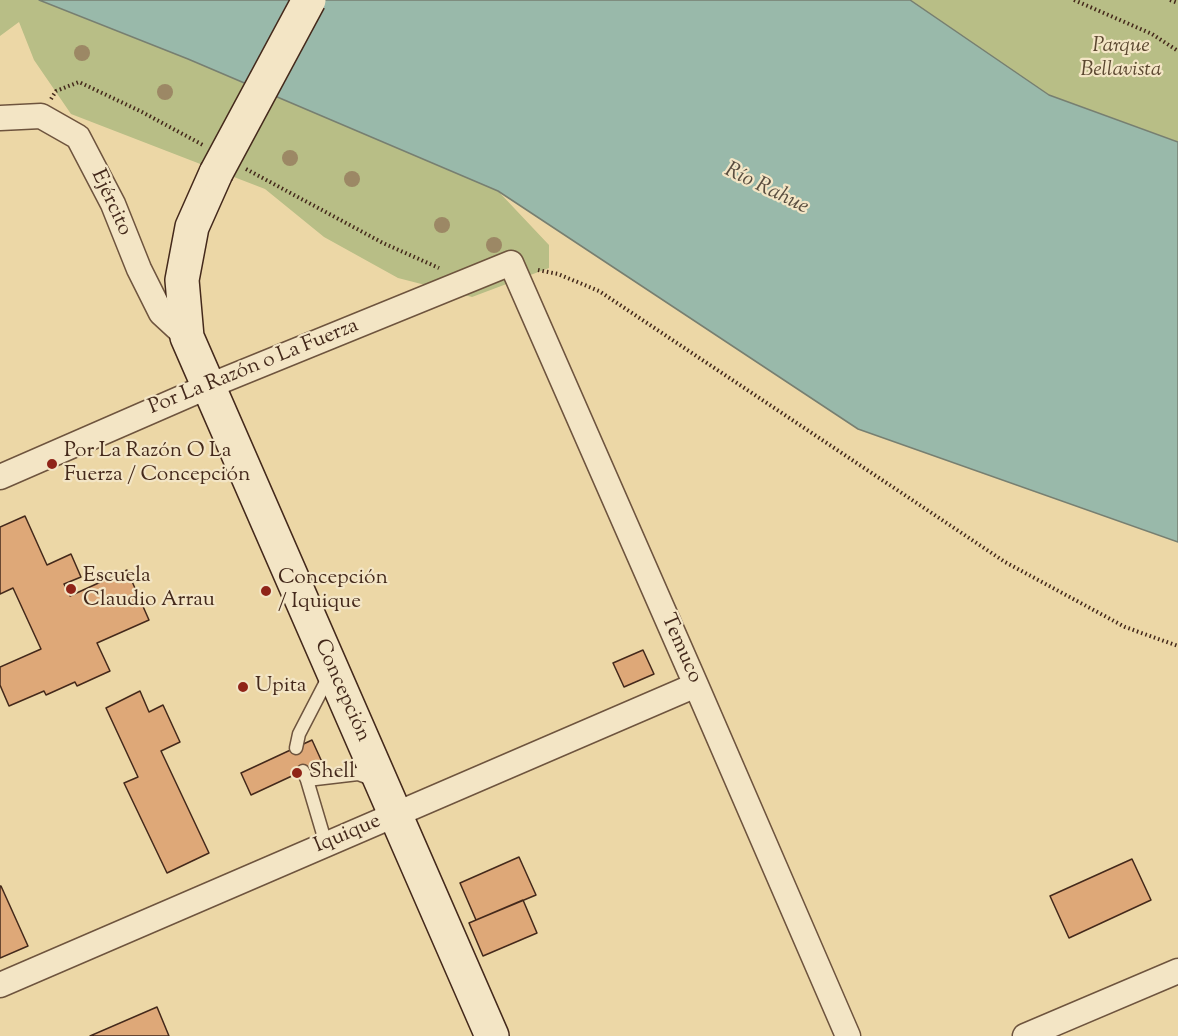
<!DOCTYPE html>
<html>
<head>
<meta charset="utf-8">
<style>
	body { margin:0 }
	canvas { display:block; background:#ecd7a6 }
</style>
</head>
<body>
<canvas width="1178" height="1036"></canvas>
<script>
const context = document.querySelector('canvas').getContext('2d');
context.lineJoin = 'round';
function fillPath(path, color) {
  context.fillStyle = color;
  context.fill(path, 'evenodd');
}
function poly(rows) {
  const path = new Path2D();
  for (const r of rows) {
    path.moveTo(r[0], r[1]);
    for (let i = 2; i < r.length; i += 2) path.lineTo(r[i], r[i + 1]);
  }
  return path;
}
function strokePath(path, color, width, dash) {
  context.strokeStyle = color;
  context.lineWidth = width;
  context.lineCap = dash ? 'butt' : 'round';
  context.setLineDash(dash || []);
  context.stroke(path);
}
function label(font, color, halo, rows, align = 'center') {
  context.font = font + ' "Sorts Mill Goudy",serif';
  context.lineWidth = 4.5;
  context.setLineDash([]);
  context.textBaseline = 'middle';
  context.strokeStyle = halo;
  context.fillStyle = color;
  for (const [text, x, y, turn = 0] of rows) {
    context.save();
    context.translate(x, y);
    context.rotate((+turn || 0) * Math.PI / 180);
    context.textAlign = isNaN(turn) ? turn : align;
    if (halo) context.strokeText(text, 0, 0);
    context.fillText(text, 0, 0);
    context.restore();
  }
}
const green = poly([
	[0,0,39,0,188,59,498,191,549,245,549,268,472,297,398,278,324,237,265,189,71,114,34,60,19,22,0,36],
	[910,0,1178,0,1178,142,1049,95]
]);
const water = poly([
	[39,0,910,0,1049,95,1178,142,1178,542,858,429,498,191,188,59,39,0]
]);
const building = poly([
	[25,516,47,565,71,554,81,577,64,584,70,596,127,570,149,620,97,643,110,671,77,686,75,682,46,695,44,691,9,706,0,685,0,667,41,649,13,588,0,594,0,527,25,516],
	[643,650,654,674,624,687,613,663,643,650],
	[140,691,149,712,163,705,180,742,161,751,209,853,167,873,124,783,138,777,106,708,140,691],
	[312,740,322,762,251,795,241,773,312,740],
	[519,857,536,895,476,920,460,883,519,857],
	[1132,859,1151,900,1069,938,1050,896,1132,859],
	[0,886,1,886,28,946,0,958,0,886],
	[523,900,537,933,483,956,469,923,523,900],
	[157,1007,169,1036,90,1036,157,1007]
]);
const path = poly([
	[1074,0,1152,34,1178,51],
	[1170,0,1178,3],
	[51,99,56,91,79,82,142,112,203,145],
	[246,169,383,243,439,268],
	[538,270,558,274,599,291,1005,562,1125,627,1178,646]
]);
const service = poly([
	[296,748,299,734,329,676],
	[303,771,307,780,358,774,374,780],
	[307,780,326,844]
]);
const minor = poly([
	[0,118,41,116,78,137,113,204,139,269,161,313,187,337],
	[0,477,209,386,511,263,696,685,848,1036],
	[0,985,696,685],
	[1025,1036,1178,971]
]);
const secondary = poly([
	[216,173,192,227,182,280,187,337,492,1036]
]);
const secondaryBridge = poly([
	[216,173,309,0]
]);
const trees = [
	[82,53],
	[165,92],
	[290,158],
	[352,179],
	[442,225],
	[494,245]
];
const markers = [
	[52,464,6,"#8f2418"],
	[71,589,6,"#8f2418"],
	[266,591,6,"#8f2418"],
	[243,687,6,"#8f2418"],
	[297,773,6,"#8f2418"]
];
const parkNames = [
	["Parque",1121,47],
	["Bellavista",1121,71]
];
const streetNames = [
	["Ejército",110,203,65],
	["Por La Razón o La Fuerza",254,368,-22],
	["Temuco",680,649,66],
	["Concepción",341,691,66],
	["Iquique",348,835,-23]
];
const poiNames = [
	["Por La Razón O La",64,452],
	["Fuerza / Concepción",64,476],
	["Escuela",83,577],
	["Claudio Arrau",83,601],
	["Concepción",278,579],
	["/ Iquique",278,603],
	["Upita",255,687],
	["Shell",309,773]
];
const waterNames = [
	["Río Rahue",766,190,26]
];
fillPath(green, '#b8be86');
fillPath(water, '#99b9aa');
strokePath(water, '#777f71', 1.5);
fillPath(building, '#dea878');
strokePath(building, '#44291b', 1.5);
strokePath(service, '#6e543e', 15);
strokePath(minor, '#6e543e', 27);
strokePath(secondary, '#44291b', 36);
strokePath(path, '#44291b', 4, [1.5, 3]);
strokePath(service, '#f3e5c5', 12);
strokePath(minor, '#f3e5c5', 24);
strokePath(secondary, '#f3e5c5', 33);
strokePath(secondaryBridge, '#44291b', 36, []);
strokePath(secondaryBridge, '#f3e5c5', 33);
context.fillStyle = '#9c8865';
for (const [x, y] of trees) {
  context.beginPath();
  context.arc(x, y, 8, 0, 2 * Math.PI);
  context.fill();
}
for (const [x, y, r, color] of markers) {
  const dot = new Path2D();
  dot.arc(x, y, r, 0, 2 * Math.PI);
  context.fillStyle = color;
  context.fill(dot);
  strokePath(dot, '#f3e5c5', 2);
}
label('italic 21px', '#5b4730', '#f3e5c5', parkNames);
label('21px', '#44291b', '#f3e5c5', streetNames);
label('21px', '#44291b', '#f3e5c5', poiNames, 'left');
label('italic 22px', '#594d3f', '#f3e5c5', waterNames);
</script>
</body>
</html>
